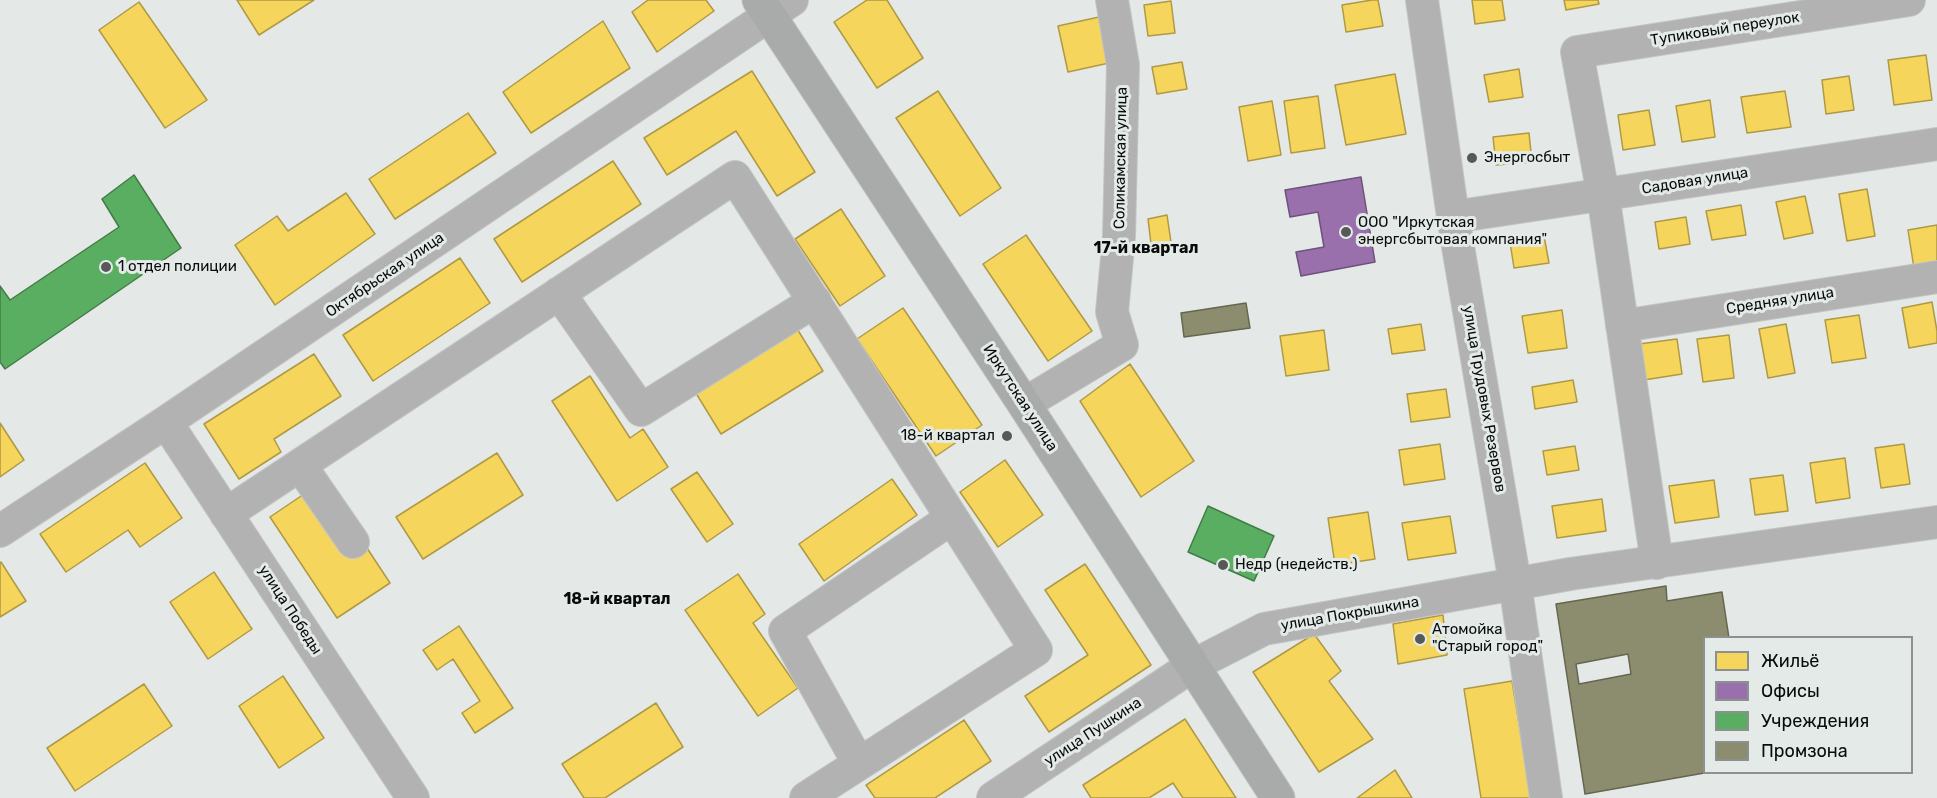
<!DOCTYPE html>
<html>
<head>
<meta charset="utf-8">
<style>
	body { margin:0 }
	#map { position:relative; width:1937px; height:798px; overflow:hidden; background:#e4e9e7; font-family:Rubik,sans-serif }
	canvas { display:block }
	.legend { position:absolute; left:1703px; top:636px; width:210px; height:138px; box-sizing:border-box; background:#e3eae8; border:2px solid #8c9190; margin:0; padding:8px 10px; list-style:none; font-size:18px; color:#090c0b }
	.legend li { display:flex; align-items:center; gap:12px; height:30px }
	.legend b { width:30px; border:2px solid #8c9190 }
</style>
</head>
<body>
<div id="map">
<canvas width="1937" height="798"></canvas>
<ul class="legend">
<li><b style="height:16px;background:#f6d55c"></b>Жильё</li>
<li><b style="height:16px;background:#9970ab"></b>Офисы</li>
<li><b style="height:16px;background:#5aae61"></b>Учреждения</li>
<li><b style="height:16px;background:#8c8c6e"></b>Промзона</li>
</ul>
</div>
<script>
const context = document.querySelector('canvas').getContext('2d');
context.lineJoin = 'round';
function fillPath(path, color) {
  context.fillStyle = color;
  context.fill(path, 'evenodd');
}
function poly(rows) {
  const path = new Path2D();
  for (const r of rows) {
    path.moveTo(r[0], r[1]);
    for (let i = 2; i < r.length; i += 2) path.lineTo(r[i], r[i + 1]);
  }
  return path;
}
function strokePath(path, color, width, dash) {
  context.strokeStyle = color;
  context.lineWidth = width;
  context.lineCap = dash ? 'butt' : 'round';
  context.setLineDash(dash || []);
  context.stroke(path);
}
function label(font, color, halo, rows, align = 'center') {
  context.font = font + ' Rubik,sans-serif';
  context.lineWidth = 6;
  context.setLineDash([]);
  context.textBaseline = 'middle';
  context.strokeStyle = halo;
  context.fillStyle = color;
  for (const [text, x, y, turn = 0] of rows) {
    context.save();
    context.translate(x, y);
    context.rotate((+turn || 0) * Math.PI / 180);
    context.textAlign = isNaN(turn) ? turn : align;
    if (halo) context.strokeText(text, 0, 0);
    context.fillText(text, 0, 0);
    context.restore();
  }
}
const homes = poly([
	[237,0,314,0,259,35,237,0],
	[648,0,706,0,714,11,657,52,632,12,648,0],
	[867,0,887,0,923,58,877,88,834,22,867,0],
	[1372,0,1378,0,1383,26,1346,32,1342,5,1372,0],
	[1472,0,1502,0,1505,20,1475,24,1472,0],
	[1564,0,1598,0,1599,4,1566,10,1564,0],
	[1171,1,1175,33,1148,36,1144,5,1171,1],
	[139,2,207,100,165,128,99,30,139,2],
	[1099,17,1109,63,1068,72,1058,26,1099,17],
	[603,21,630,68,531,133,503,92,603,21],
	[1926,55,1932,100,1894,105,1888,60,1926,55],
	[1182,62,1187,89,1157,94,1152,67,1182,62],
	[1519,69,1523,97,1489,102,1484,75,1519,69],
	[752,71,815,172,777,196,736,131,667,175,644,138,752,71],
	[1395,74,1406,134,1346,145,1335,85,1395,74],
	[1849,76,1854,110,1826,114,1822,80,1849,76],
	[938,91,1001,188,960,216,896,118,938,91],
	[1785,91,1791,127,1747,133,1741,97,1785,91],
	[1318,96,1325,148,1291,153,1284,101,1318,96],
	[1710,100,1715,137,1682,142,1676,106,1710,100],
	[1272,101,1281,155,1248,161,1239,107,1272,101],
	[1649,110,1655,145,1623,150,1618,115,1649,110],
	[468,113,496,153,395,219,369,179,468,113],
	[1529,133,1532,162,1496,165,1493,137,1529,133],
	[613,161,641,204,522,282,494,239,613,161],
	[1867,189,1875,236,1847,241,1839,194,1867,189],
	[346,193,375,234,275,305,235,245,277,216,288,231,346,193],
	[1805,196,1813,233,1784,239,1776,202,1805,196],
	[1741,205,1746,235,1712,240,1706,211,1741,205],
	[841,209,885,276,840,306,795,239,841,209],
	[1167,215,1172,249,1152,252,1148,219,1167,215],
	[1686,217,1690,244,1659,249,1655,222,1686,217],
	[1937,225,1937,264,1914,268,1908,230,1937,225],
	[1026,235,1092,331,1048,361,983,264,1026,235],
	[1544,236,1549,263,1514,268,1510,242,1544,236],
	[460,258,490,303,373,381,343,335,460,258],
	[1932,302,1937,331,1937,343,1909,348,1902,308,1932,302],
	[903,308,982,425,936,456,857,339,903,308],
	[1562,310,1567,348,1528,353,1522,316,1562,310],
	[1859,315,1866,358,1832,363,1825,320,1859,315],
	[1421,324,1425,350,1392,354,1388,329,1421,324],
	[1786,324,1795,373,1768,378,1759,329,1786,324],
	[796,327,823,371,721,434,694,390,796,327],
	[1324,330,1329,370,1286,376,1280,336,1324,330],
	[1729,335,1734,378,1703,382,1697,339,1729,335],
	[1677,339,1682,374,1644,380,1639,344,1677,339],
	[314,354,341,396,274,439,281,452,239,479,204,424,314,354],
	[1130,364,1194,461,1141,497,1080,401,1130,364],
	[590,376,630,438,643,429,668,467,617,501,552,401,590,376],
	[1573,380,1577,402,1535,409,1532,387,1573,380],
	[1446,389,1450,417,1411,422,1407,394,1446,389],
	[0,423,24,460,0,477,0,423],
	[1440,444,1445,479,1404,485,1399,450,1440,444],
	[1904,444,1910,484,1881,488,1875,448,1904,444],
	[1575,446,1579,470,1547,475,1543,451,1575,446],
	[497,453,523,495,423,559,396,517,497,453],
	[1845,458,1850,498,1816,503,1810,463,1845,458],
	[1005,460,1043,515,998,547,960,492,1005,460],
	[145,463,182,518,140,547,128,530,66,572,40,534,145,463],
	[697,472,733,524,707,542,671,489,697,472],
	[1783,475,1788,511,1755,515,1750,479,1783,475],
	[892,479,917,515,824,581,799,544,892,479],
	[1714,480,1719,517,1675,523,1669,486,1714,480],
	[310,490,365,545,390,583,337,618,270,517,310,490],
	[1602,499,1606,531,1557,538,1552,506,1602,499],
	[1368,512,1375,559,1335,565,1328,518,1368,512],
	[1450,516,1456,553,1408,560,1402,523,1450,516],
	[1,562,26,601,0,617,0,563,1,562],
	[1085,564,1151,665,1049,732,1025,696,1088,655,1045,590,1085,564],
	[214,572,252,629,208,659,170,602,214,572],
	[738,574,765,614,753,623,798,688,758,716,685,610,738,574],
	[1443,615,1447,655,1398,664,1393,624,1443,615],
	[459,626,513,708,475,733,462,713,480,701,453,659,437,670,423,650,459,626],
	[1314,634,1341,671,1329,681,1373,739,1319,772,1253,672,1314,634],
	[283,676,324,738,279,768,239,706,283,676],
	[1512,681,1531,798,1481,798,1464,689,1512,681],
	[144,684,172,726,75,791,47,748,144,684],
	[656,703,683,747,605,798,584,798,562,764,656,703],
	[1185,719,1236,798,1183,798,1173,783,1149,798,1091,798,1083,785,1185,719],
	[964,720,991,761,935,798,875,798,866,785,964,720],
	[1395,770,1412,798,1357,798,1395,770]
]);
const offices = poly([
	[1361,177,1375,262,1301,276,1296,252,1324,247,1318,212,1290,217,1285,190,1361,177]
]);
const public = poly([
	[134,175,181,248,5,369,0,362,0,286,10,300,119,227,102,199,134,175],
	[1208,506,1274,536,1254,581,1188,552,1208,506]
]);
const industry = poly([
	[1246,303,1250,328,1184,337,1181,313,1246,303],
	[1666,586,1667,601,1722,592,1729,638,1704,638,1704,772,1710,772,1585,794,1556,604,1666,586],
	[1628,654,1631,674,1579,684,1576,664,1628,654]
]);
const minor = poly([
	[1422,0,1453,217,1515,583,1546,798],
	[1453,217,1937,144],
	[559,293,641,410,815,301],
	[1622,326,1937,277],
	[1024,404,1122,345,1112,312,1119,236,1123,65,1112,0],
	[166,422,413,798],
	[300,465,353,542],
	[226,514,735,177,1036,650,806,798],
	[0,531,166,422,792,0],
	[1657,563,1603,194,1577,52,1909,0],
	[859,764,785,631,952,518],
	[993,798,1192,666,1264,629,1570,574,1937,522]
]);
const major = poly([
	[759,0,1024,404,1278,798]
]);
const markers = [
	[1472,158,6,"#565958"],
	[1346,232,6,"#565958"],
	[106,267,6,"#565958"],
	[1007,436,6,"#565958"],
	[1223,565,6,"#565958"],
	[1420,639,6,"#565958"]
];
const streetNames = [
	["Тупиковый переулок",1725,29,-9],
	["Соликамская улица",1121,158,-89],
	["Садовая улица",1695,181,-9],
	["Октябрьская улица",385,275,-34],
	["Средняя улица",1780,301,-9],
	["Иркутская улица",1020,398,57],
	["улица Трудовых Резервов",1484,399,80],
	["улица Победы",290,610,57],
	["улица Покрышкина",1350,614,-10],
	["улица Пушкина",1093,732,-33]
];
const poiNames = [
	["Энергосбыт",1484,158],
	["ООО \"Иркутская",1358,223],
	["энергсбытовая компания\"",1358,240],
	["1 отдел полиции",118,267],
	["18-й квартал",995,436,"right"],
	["Недр (недейств.)",1235,565],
	["Атомойка",1432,630],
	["\"Старый город\"",1432,647]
];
const neighbourhoodNames = [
	["17-й квартал",1146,248],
	["18-й квартал",617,599]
];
fillPath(homes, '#f6d55c');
strokePath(homes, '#af9944', 1.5);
fillPath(offices, '#9970ab');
strokePath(offices, '#6e527b', 1.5);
fillPath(public, '#5aae61');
strokePath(public, '#427d47', 1.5);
fillPath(industry, '#8c8c6e');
strokePath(industry, '#656650', 1.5);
strokePath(minor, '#c2c5c4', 34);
strokePath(major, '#c2c5c4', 35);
strokePath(minor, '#b1b2b1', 32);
strokePath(major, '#a8abaa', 33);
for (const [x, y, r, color] of markers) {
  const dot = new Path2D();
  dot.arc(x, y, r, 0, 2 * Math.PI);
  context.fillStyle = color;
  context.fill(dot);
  strokePath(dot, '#e3eae8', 2);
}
label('15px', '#090c0b', '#e3eae8', streetNames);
label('15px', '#090c0b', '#e3eae8', poiNames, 'left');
label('bold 16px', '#090c0b', '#e3eae8', neighbourhoodNames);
</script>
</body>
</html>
